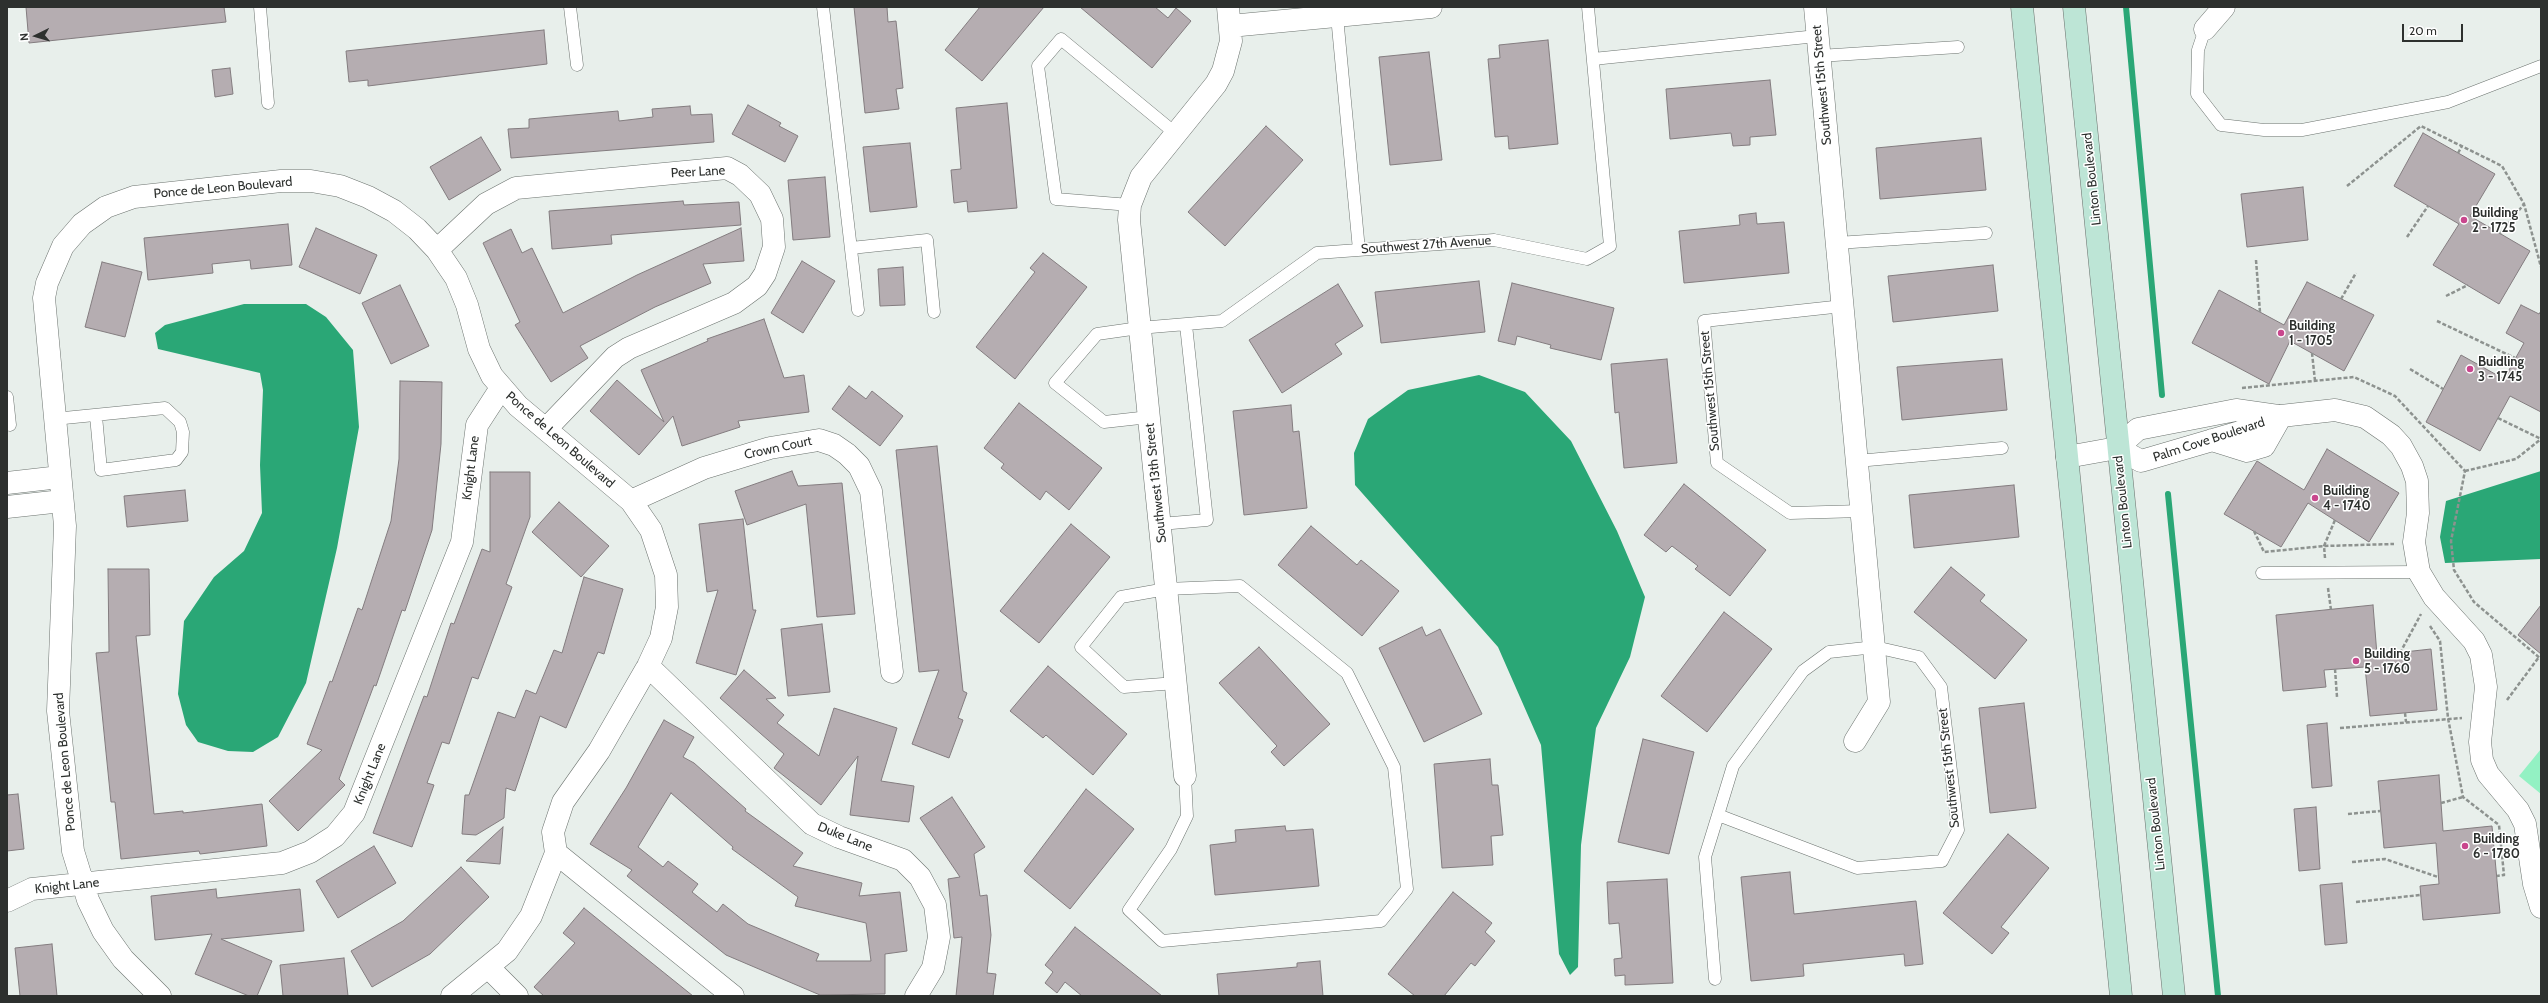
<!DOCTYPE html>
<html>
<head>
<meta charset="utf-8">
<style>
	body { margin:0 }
	#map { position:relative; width:2548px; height:1003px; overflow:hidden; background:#e8efeb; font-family:Cabin,sans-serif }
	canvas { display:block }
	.frame { position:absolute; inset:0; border:8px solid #2d302e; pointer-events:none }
	.north { position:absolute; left:16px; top:16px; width:40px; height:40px; -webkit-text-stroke:3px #fff; paint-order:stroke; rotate:265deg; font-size:11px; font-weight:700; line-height:16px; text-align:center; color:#2d302e }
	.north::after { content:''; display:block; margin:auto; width:14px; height:18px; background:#2d302e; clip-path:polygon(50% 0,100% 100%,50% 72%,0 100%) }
	.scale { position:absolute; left:2402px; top:24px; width:61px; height:18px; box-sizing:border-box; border:2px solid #2d302e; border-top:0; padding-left:5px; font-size:12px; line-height:14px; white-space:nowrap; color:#2d302e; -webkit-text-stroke:3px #fff; paint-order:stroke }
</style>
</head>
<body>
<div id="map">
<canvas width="2548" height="1003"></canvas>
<div class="frame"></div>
<div class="north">N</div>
<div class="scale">20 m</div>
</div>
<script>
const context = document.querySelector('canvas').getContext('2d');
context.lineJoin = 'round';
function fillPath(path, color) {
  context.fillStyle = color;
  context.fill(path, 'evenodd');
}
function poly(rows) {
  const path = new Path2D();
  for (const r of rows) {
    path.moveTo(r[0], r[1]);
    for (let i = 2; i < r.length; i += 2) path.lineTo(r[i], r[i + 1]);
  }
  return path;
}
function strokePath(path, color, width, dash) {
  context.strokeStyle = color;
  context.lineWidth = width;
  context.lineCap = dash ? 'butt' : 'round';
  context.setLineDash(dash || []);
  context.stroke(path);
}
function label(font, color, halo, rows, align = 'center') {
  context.font = font + ' Cabin,sans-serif';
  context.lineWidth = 3;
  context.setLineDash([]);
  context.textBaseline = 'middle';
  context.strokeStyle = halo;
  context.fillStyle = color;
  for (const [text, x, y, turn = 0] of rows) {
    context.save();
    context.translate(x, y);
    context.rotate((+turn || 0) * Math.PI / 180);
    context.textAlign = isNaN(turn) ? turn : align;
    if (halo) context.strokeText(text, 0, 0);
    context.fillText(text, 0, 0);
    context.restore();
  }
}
const green = poly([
	[2541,749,2541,794,2519,776]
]);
const water = poly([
	[244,304,306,304,326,317,353,350,359,427,337,548,306,683,278,737,253,752,228,751,198,742,186,725,178,694,184,621,214,577,244,551,262,513,260,465,263,390,260,373,158,349,155,333,165,325],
	[1479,375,1525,392,1571,441,1617,531,1645,597,1630,657,1596,728,1581,845,1578,967,1570,975,1559,954,1541,745,1498,647,1355,485,1354,453,1368,419,1408,390],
	[2541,471,2541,559,2445,563,2440,537,2446,501]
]);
const stream = poly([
	[2126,7,2162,395],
	[2168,494,2218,996]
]);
const building = poly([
	[26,7,224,7,226,22,29,43,26,7],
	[854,7,887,7,888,22,896,21,903,88,896,89,899,109,865,113,854,7],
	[980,7,1044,7,982,81,945,50,980,7],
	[1080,7,1155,7,1168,18,1176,8,1191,21,1152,68,1080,7],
	[544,30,547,64,368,86,368,80,349,82,346,51,544,30],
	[1548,40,1558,144,1509,149,1508,136,1495,137,1488,59,1500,58,1499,45,1548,40],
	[1429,52,1442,160,1390,165,1379,57,1429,52],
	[230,68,233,94,215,97,212,70,230,68],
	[1770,80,1776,135,1750,137,1750,145,1733,146,1731,133,1670,139,1666,89,1770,80],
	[1007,103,1017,208,968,212,967,201,954,203,951,170,961,169,956,108,1007,103],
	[748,105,781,123,779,126,798,136,785,162,732,134,748,105],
	[690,106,691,115,712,114,714,142,511,158,508,129,529,128,529,119,618,111,619,121,653,117,652,109,690,106],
	[1266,126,1303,160,1225,246,1188,212,1266,126],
	[2423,133,2495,174,2470,216,2530,251,2499,304,2433,265,2459,224,2394,186,2423,133],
	[481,137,501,170,449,200,430,167,481,137],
	[1981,138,1986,190,1880,199,1876,148,1981,138],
	[910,143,917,207,870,212,863,147,910,143],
	[825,177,830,237,793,240,788,180,825,177],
	[2303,187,2308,240,2247,247,2241,194,2303,187],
	[683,201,684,205,739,202,741,225,611,235,612,244,552,249,549,211,683,201],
	[1756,213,1757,224,1784,222,1789,273,1684,283,1679,231,1740,225,1739,215,1756,213],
	[288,224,292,265,251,269,250,260,212,264,213,273,148,280,144,238,288,224],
	[316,228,377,255,360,294,299,267,316,228],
	[741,228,744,261,703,264,711,283,655,307,580,346,588,358,551,382,515,325,520,322,483,243,511,229,522,253,532,248,563,313,637,275,741,228],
	[1043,253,1087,287,1015,379,976,347,1035,272,1030,268,1043,253],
	[802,261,835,281,803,333,771,313,802,261],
	[102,262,142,272,125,337,85,327,102,262],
	[1993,265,1998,311,1893,322,1888,276,1993,265],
	[903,267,905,305,880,306,878,269,903,267],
	[1479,281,1485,332,1381,343,1375,292,1479,281],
	[2307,282,2374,315,2344,371,2290,341,2269,384,2192,343,2219,290,2284,325,2307,282],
	[1512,283,1614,308,1601,360,1550,348,1551,345,1517,336,1515,345,1498,341,1512,283],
	[1338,284,1363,326,1335,344,1342,354,1282,393,1249,340,1338,284],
	[400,285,429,346,391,364,362,303,400,285],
	[2521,305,2539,314,2541,311,2541,412,2510,396,2480,451,2426,422,2461,355,2504,379,2524,343,2506,333,2521,305],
	[764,319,784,378,804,375,809,412,738,421,740,427,682,446,673,416,639,455,590,411,617,380,664,422,641,370,708,341,707,339,764,319],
	[1667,359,1677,463,1624,468,1619,412,1615,413,1611,364,1667,359],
	[2002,359,2007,410,1902,420,1897,367,2002,359],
	[400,381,442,382,441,444,432,530,405,611,402,610,376,686,374,685,339,779,345,785,298,831,269,801,322,750,307,744,330,681,332,682,358,608,362,610,391,521,399,459,400,381],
	[849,386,866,399,872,391,903,416,880,446,832,409,849,386],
	[1019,403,1102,468,1069,510,1046,491,1040,500,1001,468,1004,464,984,448,1019,403],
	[1291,405,1293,432,1299,431,1307,508,1244,515,1233,411,1291,405],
	[937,446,963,691,967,693,958,718,963,720,949,758,912,744,939,670,919,672,896,450,937,446],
	[2327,449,2399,493,2369,542,2308,503,2281,547,2224,514,2257,461,2304,490,2327,449],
	[792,471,798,486,842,483,855,614,817,617,806,504,747,525,735,491,792,471],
	[490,472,530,472,530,517,506,584,512,587,478,679,472,677,449,744,442,742,427,783,434,785,412,847,373,833,424,696,427,697,451,623,454,624,482,549,490,552,490,472],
	[1684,484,1766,550,1730,596,1695,569,1698,566,1672,546,1666,552,1644,535,1684,484],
	[2014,485,2019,537,1914,548,1909,495,2014,485],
	[185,490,188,521,127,527,124,496,185,490],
	[559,502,609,546,581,577,532,532,559,502],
	[743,519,753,610,756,610,736,675,696,663,718,590,707,592,699,524,743,519],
	[1071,524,1110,557,1039,643,1000,611,1071,524],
	[1311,526,1357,565,1361,560,1399,591,1362,636,1278,565,1311,526],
	[1951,567,1985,595,1980,601,2027,640,1995,679,1914,612,1951,567],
	[108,569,149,569,150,635,136,636,154,814,183,811,183,813,262,804,267,846,200,854,199,851,121,859,115,802,111,802,96,653,109,652,108,569],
	[584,577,623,589,604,654,598,652,566,728,540,716,515,791,506,788,504,818,476,835,462,834,465,795,469,795,498,712,515,718,526,690,536,694,554,650,562,653,584,577],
	[2373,605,2377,655,2431,649,2437,710,2370,716,2365,667,2324,670,2326,687,2283,691,2276,615,2373,605],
	[2541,605,2541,654,2518,635,2541,605],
	[1724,612,1772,649,1707,732,1661,696,1724,612],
	[822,624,830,692,788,696,781,629,822,624],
	[1422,627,1426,636,1440,629,1482,714,1424,742,1379,648,1422,627],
	[1259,647,1330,724,1284,766,1271,752,1277,746,1219,683,1259,647],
	[1048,666,1127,734,1093,775,1046,735,1043,738,1010,711,1048,666],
	[744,670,776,698,766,699,784,715,777,723,819,756,834,708,897,728,881,781,914,786,909,822,850,815,858,756,821,805,774,768,784,754,720,698,744,670],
	[2024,703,2036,808,1990,813,1979,708,2024,703],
	[664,720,694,737,683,757,694,763,746,809,745,811,803,853,793,866,862,883,859,896,900,892,907,951,885,954,885,994,820,995,726,955,627,876,632,870,590,844,626,788,664,720],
	[671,793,733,847,732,849,798,897,795,906,866,923,871,961,816,961,819,954,748,924,723,904,717,912,692,892,698,884,668,861,663,867,638,847,671,793],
	[2327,723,2332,786,2312,788,2307,725,2327,723],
	[1643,739,1694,752,1669,854,1618,842,1643,739],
	[1490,759,1492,785,1498,785,1503,835,1491,836,1493,865,1442,868,1434,764,1490,759],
	[2439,775,2443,831,2492,826,2500,913,2423,920,2420,886,2439,884,2436,843,2384,848,2378,781,2439,775],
	[1086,789,1134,829,1070,909,1024,871,1086,789],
	[18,794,24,849,7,851,7,795,18,794],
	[952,797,985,847,974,854,980,896,987,895,991,935,987,973,996,974,993,996,956,996,962,937,954,938,948,879,960,877,920,818,952,797],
	[2316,807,2320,869,2299,871,2294,809,2316,807],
	[1285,826,1286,831,1313,829,1319,886,1215,895,1210,845,1236,842,1235,830,1285,826],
	[503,827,500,864,466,861,503,827],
	[2008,834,2049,868,2001,927,2009,933,1992,954,1943,913,2008,834],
	[374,846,396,883,338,918,316,881,374,846],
	[461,867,489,897,430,954,372,987,351,951,403,921,461,867],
	[1790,872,1794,914,1916,901,1923,964,1905,966,1904,954,1803,964,1804,976,1751,981,1741,877,1790,872],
	[1667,879,1673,983,1625,985,1625,975,1615,976,1614,959,1622,958,1619,923,1609,924,1607,882,1667,879],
	[2342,883,2347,943,2325,945,2320,885,2342,883],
	[216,889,217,898,300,889,304,931,221,939,272,961,257,996,249,996,195,974,212,934,155,940,151,896,216,889],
	[1453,892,1492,923,1485,932,1495,941,1475,966,1471,963,1444,996,1415,996,1388,974,1453,892],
	[584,908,642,955,693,996,544,996,534,987,575,943,563,933,584,908],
	[1075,927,1162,996,1082,996,1065,982,1057,993,1045,983,1053,972,1045,965,1075,927],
	[52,944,57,996,20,996,15,948,52,944],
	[344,958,348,996,283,996,280,965,344,958],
	[1320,961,1323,996,1219,996,1217,974,1297,967,1297,963,1320,961]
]);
const path = poly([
	[2458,153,2462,146],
	[2347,186,2421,126,2502,166,2524,204,2541,267],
	[2500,234,2524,204],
	[2407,237,2428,206],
	[2256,260,2260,312],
	[2446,296,2468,285],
	[2341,299,2356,273],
	[2437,321,2515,358],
	[2312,353,2315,381],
	[2410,369,2443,389],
	[2242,388,2354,377,2395,396,2465,471,2451,541,2454,570,2474,602,2541,659],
	[2498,418,2541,439],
	[2465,471,2516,459,2541,439],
	[2254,531,2264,552,2324,546,2394,544],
	[2325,558,2324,546,2335,520],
	[2328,588,2331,610],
	[2430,626,2440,641,2448,718,2463,797,2499,825,2504,875,2497,876],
	[2400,653,2421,614],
	[2335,669,2337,697],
	[2507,700,2539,657],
	[2405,713,2406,722],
	[2340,728,2462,718],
	[2441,803,2463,797],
	[2348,814,2380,811],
	[2352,862,2385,859,2438,877],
	[2356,902,2420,895]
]);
const lane = poly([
	[260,7,268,103],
	[570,7,577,65],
	[823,7,858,310],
	[1337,16,1359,250],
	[2205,29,2198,50,2197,94,2221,125,2264,130,2302,130,2448,102,2541,66],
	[1819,56,1958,47],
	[1593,59,1817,36],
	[1130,205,1056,199,1038,66,1061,39,1175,133],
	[1837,243,1986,233],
	[851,248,927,240,934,312],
	[1843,306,1704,321,1717,463,1790,513,1862,511],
	[7,397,10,425],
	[1149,417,1104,422,1055,383,1097,334,1139,328,1222,321,1317,253,1494,240,1587,259,1610,246,1588,7],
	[54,419,165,408,180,422,183,432,182,452,176,460,101,470,96,416],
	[1857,461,2002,448],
	[1160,524,1207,520,1186,325],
	[2262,573,2419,572],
	[1176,683,1124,687,1081,647,1121,597,1166,589,1240,586,1347,673,1394,767,1407,889,1381,921,1162,941,1129,910,1171,849,1187,816,1185,776],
	[1715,979,1705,857,1718,815,1733,766,1803,671,1829,652,1875,647,1919,657,1941,687,1958,830,1942,861,1857,868,1718,815]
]);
const street = poly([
	[1815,7,1879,702,1855,741],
	[1230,26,1431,7],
	[2205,29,2224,7],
	[437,250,486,204,516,188,727,168,740,175,760,194,772,219,774,247,765,274,757,286,734,303,629,348,615,357,546,429],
	[2212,440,2247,451,2264,446,2281,416],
	[2117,448,2141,461,2240,432,2281,416,2335,410,2365,417,2391,435,2401,446,2412,466,2417,481,2418,513,2414,542,2419,572,2434,597,2474,641,2481,655,2486,687,2480,742,2482,760,2488,774,2518,810,2525,824,2534,884,2541,907],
	[2067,457,2117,448,2138,429,2236,410,2278,416],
	[7,483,60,477],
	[631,501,704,468,770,448,819,440,834,445,847,454,859,466,871,491,892,672],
	[7,507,62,501],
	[648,666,812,824,839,837,903,860,920,877,935,905,939,937,933,968,916,996],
	[1185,776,1129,220,1130,205,1141,177,1216,84,1223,71,1231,41,1228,7],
	[556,853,733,996],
	[7,901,32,889,282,863,310,852,335,836,354,813,462,542,477,425,501,388],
	[489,968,517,996],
	[160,996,123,959,103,931,88,900,73,851,58,711,65,526,44,298,47,283,63,246,82,224,106,207,134,197,281,181,311,181,340,186,368,197,394,211,417,229,437,250,456,278,467,305,479,349,492,376,518,406,631,501,651,530,666,575,667,607,661,638,648,666,599,751,563,802,553,832,556,853,531,916,507,951,452,996]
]);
const secondary = poly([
	[2022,7,2121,996],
	[2074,7,2174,996]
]);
const markers = [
	[2464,220,4,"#c9468d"],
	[2281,333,4,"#c9468d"],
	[2470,369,4,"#c9468d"],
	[2315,498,4,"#c9468d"],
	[2356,661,4,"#c9468d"],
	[2465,846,4,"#c9468d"]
];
const streetNames = [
	["Southwest 15th Street",1822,85,-95],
	["Peer Lane",698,172,-3],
	["Linton Boulevard",2092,179,-96],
	["Ponce de Leon Boulevard",223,188,-5],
	["Southwest 27th Avenue",1426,245,-4],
	["Southwest 15th Street",1710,391,-95],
	["Ponce de Leon Boulevard",560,440,41],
	["Palm Cove Boulevard",2209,440,-18],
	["Crown Court",778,448,-12],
	["Knight Lane",471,468,-83],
	["Southwest 13th Street",1156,483,-96],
	["Linton Boulevard",2123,502,-96],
	["Ponce de Leon Boulevard",65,762,-95],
	["Southwest 15th Street",1949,768,-96],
	["Knight Lane",370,774,-68],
	["Linton Boulevard",2156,824,-96],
	["Duke Lane",845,837,22],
	["Knight Lane",67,886,-6]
];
const poiNames = [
	["Building",2472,213],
	["2 - 1725",2472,228],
	["Building",2289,326],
	["1 - 1705",2289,341],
	["Buidling",2478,362],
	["3 - 1745",2478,377],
	["Building",2323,491],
	["4 - 1740",2323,506],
	["Building",2364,654],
	["5 - 1760",2364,669],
	["Building",2473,839],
	["6 - 1780",2473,854]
];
fillPath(green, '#93f1c3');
fillPath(water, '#2aa776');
strokePath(stream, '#2aa776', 6);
fillPath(building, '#b5adb1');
strokePath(building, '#837c7f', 1);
strokePath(lane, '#6c736f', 13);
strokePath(street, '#6c736f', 23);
strokePath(secondary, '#6c736f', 23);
strokePath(path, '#8d928f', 2.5, [4, 2]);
strokePath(lane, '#fff', 12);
strokePath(street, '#fff', 22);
strokePath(secondary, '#bde5d6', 22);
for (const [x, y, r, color] of markers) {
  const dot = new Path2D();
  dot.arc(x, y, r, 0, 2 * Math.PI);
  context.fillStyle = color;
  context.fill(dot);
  strokePath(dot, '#fff', 1.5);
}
label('13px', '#2d302e', '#fff', streetNames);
label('bold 13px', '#2d302e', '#fff', poiNames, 'left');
</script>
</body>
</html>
